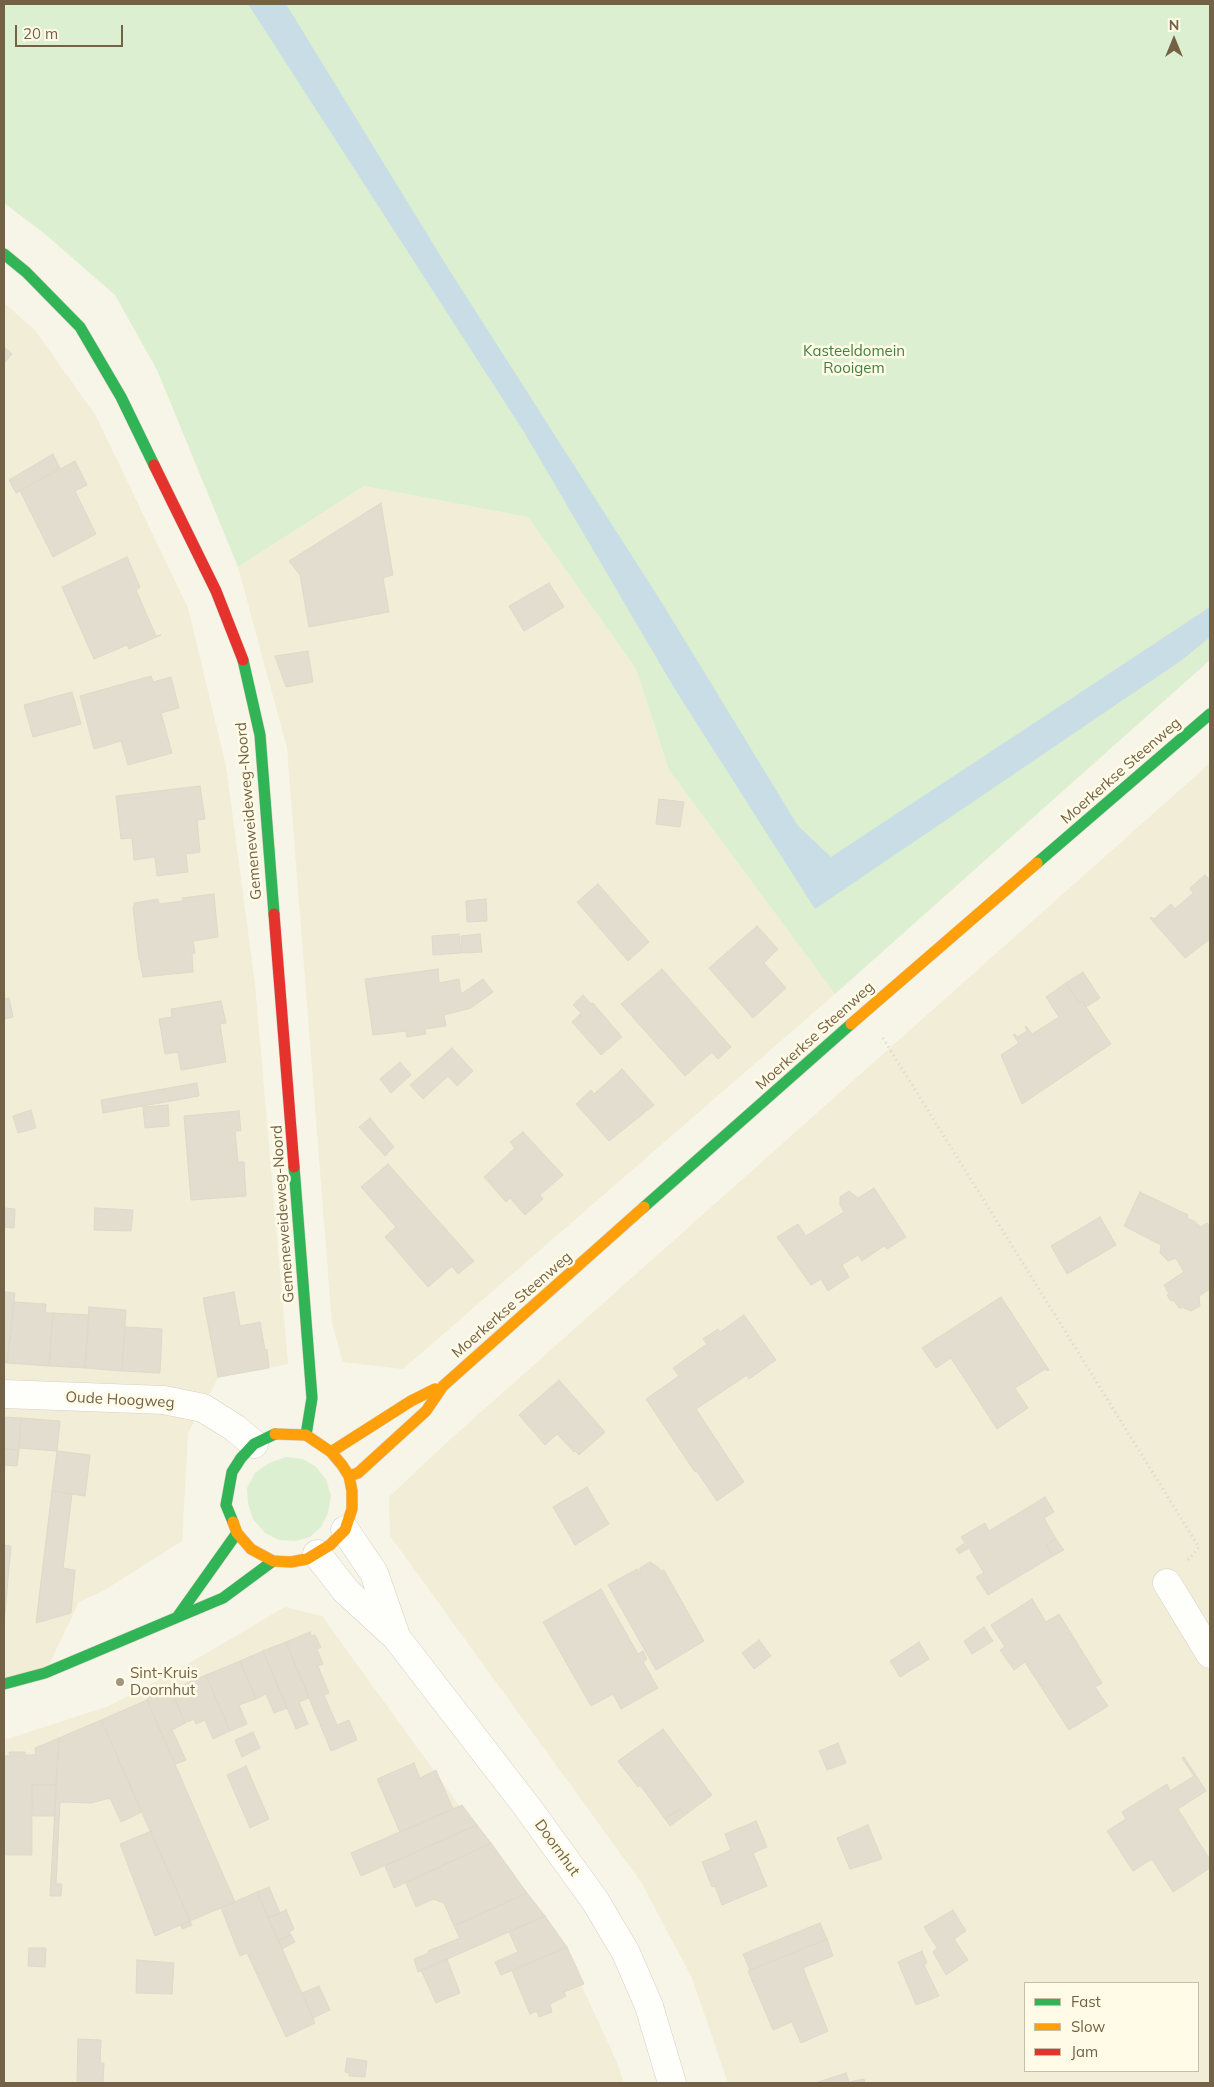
<!DOCTYPE html>
<html>
<head>
<meta charset="utf-8">
<style>
	body { margin:0 }
	#map { position:relative; width:1214px; height:2087px; overflow:hidden; background:#f7f5e7; font-family:Mulish,sans-serif }
	canvas { display:block }
	.frame { position:absolute; inset:0; border:5px solid #746247; pointer-events:none }
	.legend { position:absolute; left:1024px; top:1982px; width:175px; height:90px; box-sizing:border-box; background:#fffbe7; border:1px solid #c7bea7; margin:0; padding:6px 9px; list-style:none; font-size:15px; color:#746247 }
	.legend li { display:flex; align-items:center; gap:10px; height:25px }
	.legend b { width:25px; border:1px solid #c7bea7 }
	.north { position:absolute; left:1149px; top:15px; width:50px; height:50px; -webkit-text-stroke:4px #fffbe7; paint-order:stroke; rotate:0deg; font-size:14px; font-weight:700; line-height:20px; text-align:center; color:#746247 }
	.north::after { content:''; display:block; margin:auto; width:18px; height:22px; background:#746247; clip-path:polygon(50% 0,100% 100%,50% 72%,0 100%) }
	.scale { position:absolute; left:15px; top:25px; width:108px; height:22px; box-sizing:border-box; border:2px solid #746247; border-top:0; padding-left:6px; font-size:15px; line-height:18px; white-space:nowrap; color:#746247; -webkit-text-stroke:4px #fffbe7; paint-order:stroke }
</style>
</head>
<body>
<div id="map">
<canvas width="1214" height="2087"></canvas>
<div class="frame"></div>
<ul class="legend">
<li><b style="height:6px;background:#30b455"></b>Fast</li>
<li><b style="height:6px;background:#ff9f0a"></b>Slow</li>
<li><b style="height:6px;background:#e5322d"></b>Jam</li>
</ul>
<div class="north">N</div>
<div class="scale">20 m</div>
</div>
<script>
const context = document.querySelector('canvas').getContext('2d');
context.lineJoin = 'round';
function fillPath(path, color) {
  context.fillStyle = color;
  context.fill(path, 'evenodd');
}
function poly(rows) {
  const path = new Path2D();
  for (const r of rows) {
    path.moveTo(r[0], r[1]);
    for (let i = 2; i < r.length; i += 2) path.lineTo(r[i], r[i + 1]);
  }
  return path;
}
function strokePath(path, color, width, dash) {
  context.strokeStyle = color;
  context.lineWidth = width;
  context.lineCap = dash ? 'butt' : 'round';
  context.setLineDash(dash || []);
  context.stroke(path);
}
function label(font, color, halo, rows, align = 'center') {
  context.font = font + ' Mulish,sans-serif';
  context.lineWidth = 5;
  context.setLineDash([]);
  context.textBaseline = 'middle';
  context.strokeStyle = halo;
  context.fillStyle = color;
  for (const [text, x, y, turn = 0] of rows) {
    context.save();
    context.translate(x, y);
    context.rotate((+turn || 0) * Math.PI / 180);
    context.textAlign = isNaN(turn) ? turn : align;
    if (halo) context.strokeText(text, 0, 0);
    context.fillText(text, 0, 0);
    context.restore();
  }
}
const residential = poly([
	[4,303,35,330,96,416,188,608,226,766,255,984,288,1364,218,1378,188,1433,182,1541,103,1591,79,1602,45,1673,4,1684],
	[364,486,528,517,636,669,669,770,835,994,403,1369,343,1362,332,1324,287,748,238,567],
	[1210,763,1210,2083,728,2083,692,1978,641,1882,390,1536,389,1497,445,1444],
	[1025,1983,1198,1983,1198,2071,1025,2071],
	[285,1607,322,1616,568,1956,616,2060,624,2083,4,2083,4,1740,109,1706,181,1668]
]);
const green = poly([
	[4,4,1210,4,1210,660,835,994,669,770,636,669,528,517,364,486,238,567,157,370,115,295,45,234,4,203],
	[286,1457,303,1459,316,1467,326,1479,331,1496,328,1513,321,1527,310,1537,296,1541,279,1540,265,1533,253,1519,248,1504,247,1488,255,1473,269,1463]
]);
const water = poly([
	[248,4,286,4,446,265,662,603,798,826,831,857,1210,607,1210,637,1182,660,815,909,676,691,524,432]
]);
const building = poly([
	[4,347,12,354,4,363,4,347],
	[53,454,60,468,16,493,9,480,53,454],
	[75,461,87,485,75,491,96,534,53,557,20,491,75,461],
	[381,503,393,575,383,578,389,612,309,627,300,575,289,561,381,503],
	[127,557,140,587,136,590,156,636,161,635,129,649,127,645,94,659,62,587,127,557],
	[549,583,564,607,524,631,509,606,549,583],
	[308,651,313,682,286,687,275,656,308,651],
	[151,676,153,682,171,677,179,708,161,713,172,753,128,765,121,741,94,749,80,696,151,676],
	[72,692,81,724,33,737,24,705,72,692],
	[200,786,205,819,197,820,200,852,186,854,188,872,157,876,155,857,134,860,132,838,121,839,116,796,200,786],
	[659,799,684,802,680,827,656,824,659,799],
	[1205,875,1210,880,1210,939,1185,958,1150,918,1151,917,1154,919,1171,904,1175,909,1193,893,1190,888,1205,875],
	[598,884,649,942,628,961,577,902,598,884],
	[214,894,218,937,193,941,195,953,192,954,193,972,143,977,140,960,139,960,133,907,134,907,134,903,158,899,159,904,183,901,182,898,214,894],
	[486,899,487,921,467,922,466,901,486,899],
	[757,926,778,949,764,963,786,988,753,1018,709,968,757,926],
	[459,934,461,953,433,955,432,936,459,934],
	[480,934,482,952,462,953,461,936,480,934],
	[438,969,439,983,459,979,461,994,483,979,493,992,471,1008,444,1015,446,1026,425,1029,426,1034,407,1037,406,1031,373,1035,365,979,438,969],
	[662,969,731,1047,718,1059,712,1052,685,1076,621,1004,662,969],
	[1083,972,1100,998,1086,1007,1082,1001,1079,1003,1066,983,1083,972],
	[1066,983,1079,1003,1082,1001,1111,1044,1022,1104,1001,1055,1019,1043,1013,1035,1015,1034,1017,1037,1027,1031,1025,1027,1026,1026,1032,1034,1059,1017,1046,997,1066,983],
	[583,995,591,1004,593,1003,622,1037,601,1055,572,1022,581,1013,573,1005,583,995],
	[9,998,13,1017,4,1019,4,999,9,998],
	[221,1001,226,1023,220,1024,226,1062,181,1070,178,1052,165,1054,159,1019,172,1017,171,1009,221,1001],
	[452,1048,473,1071,457,1086,448,1076,423,1099,410,1085,452,1048],
	[400,1062,411,1075,391,1093,380,1079,400,1062],
	[622,1069,654,1105,609,1141,576,1104,591,1090,594,1094,622,1069],
	[197,1083,199,1096,103,1113,101,1100,197,1083],
	[168,1105,169,1126,145,1128,143,1107,168,1105],
	[31,1110,36,1128,18,1133,13,1116,31,1110],
	[239,1111,241,1131,235,1131,238,1162,244,1162,246,1196,191,1200,184,1116,239,1111],
	[370,1118,394,1147,385,1156,359,1127,370,1118],
	[523,1132,563,1175,540,1195,543,1199,525,1215,510,1198,506,1202,484,1177,515,1148,510,1142,523,1132],
	[388,1164,474,1261,458,1274,452,1266,428,1287,385,1237,396,1227,361,1187,388,1164],
	[874,1188,906,1237,887,1249,884,1246,862,1261,858,1255,842,1265,849,1277,828,1291,821,1279,811,1285,777,1237,798,1224,806,1236,844,1212,840,1205,840,1197,849,1191,858,1198,874,1188],
	[1140,1192,1188,1215,1187,1218,1194,1221,1201,1227,1207,1223,1210,1227,1210,1289,1199,1296,1200,1306,1191,1311,1182,1307,1180,1309,1173,1300,1171,1301,1167,1295,1169,1294,1164,1285,1184,1272,1176,1258,1168,1261,1160,1253,1161,1245,1124,1226,1140,1192],
	[4,1208,15,1209,14,1228,4,1227,4,1208],
	[95,1208,133,1210,131,1231,94,1230,95,1208],
	[1100,1217,1116,1245,1067,1274,1051,1246,1100,1217],
	[4,1292,15,1293,7,1363,4,1363,4,1292],
	[234,1292,240,1326,260,1322,265,1350,267,1349,269,1368,218,1377,203,1298,234,1292],
	[1001,1297,1049,1370,1047,1371,1045,1369,1015,1388,1028,1408,997,1429,951,1358,936,1368,922,1348,1001,1297],
	[14,1302,46,1304,45,1313,53,1313,49,1366,7,1363,14,1302],
	[89,1307,126,1310,122,1371,85,1368,89,1307],
	[53,1313,89,1315,85,1368,49,1366,53,1313],
	[744,1315,776,1360,749,1379,747,1375,696,1409,744,1482,717,1501,696,1470,695,1472,646,1399,679,1376,673,1368,707,1344,703,1339,718,1329,720,1332,744,1315],
	[125,1327,162,1329,160,1373,122,1371,125,1327],
	[559,1380,605,1432,579,1455,575,1451,574,1452,557,1434,545,1445,519,1415,559,1380],
	[4,1417,21,1418,19,1450,4,1449,4,1417],
	[21,1418,60,1421,57,1451,19,1448,21,1418],
	[4,1449,19,1450,17,1466,4,1465,4,1449],
	[57,1451,90,1455,85,1496,52,1491,57,1451],
	[587,1487,609,1524,575,1545,553,1507,587,1487],
	[52,1491,72,1494,63,1568,75,1570,71,1613,36,1623,52,1491],
	[1045,1497,1054,1512,1044,1518,1056,1539,1046,1545,1053,1556,988,1595,976,1577,984,1573,969,1548,959,1554,956,1549,965,1543,961,1537,985,1523,989,1531,1045,1497],
	[1056,1539,1064,1550,1053,1556,1046,1545,1056,1539],
	[4,1545,11,1546,4,1624,4,1545],
	[650,1562,658,1567,661,1571,664,1570,704,1641,656,1670,608,1585,637,1569,640,1574,640,1568,650,1562],
	[601,1589,638,1654,643,1651,647,1659,643,1662,658,1688,621,1709,613,1694,591,1706,543,1622,601,1589],
	[1032,1599,1046,1622,1059,1614,1102,1683,1095,1687,1108,1706,1069,1730,1025,1662,1014,1670,1000,1650,1005,1647,991,1625,1032,1599],
	[984,1627,993,1641,972,1654,964,1641,984,1627],
	[310,1632,311,1636,315,1635,321,1647,317,1649,323,1664,318,1666,329,1693,324,1695,337,1725,349,1720,357,1740,331,1751,286,1642,310,1632],
	[759,1640,771,1656,754,1669,742,1653,759,1640],
	[286,1642,309,1698,299,1702,308,1724,296,1729,263,1651,286,1642],
	[919,1642,929,1659,900,1677,890,1661,919,1642],
	[263,1651,287,1708,274,1713,266,1694,256,1699,240,1661,263,1651],
	[240,1661,256,1699,239,1705,247,1724,230,1731,206,1675,240,1661],
	[206,1675,230,1731,213,1739,205,1720,196,1724,194,1719,185,1723,171,1690,206,1675],
	[171,1690,185,1723,172,1730,186,1760,175,1764,147,1700,150,1696,171,1690],
	[147,1700,235,1902,190,1921,101,1720,147,1700],
	[101,1720,142,1812,121,1822,110,1798,91,1803,60,1802,56,1884,62,1884,61,1896,50,1896,59,1738,101,1720],
	[663,1729,712,1795,685,1815,680,1809,665,1819,640,1785,638,1787,618,1761,663,1729],
	[253,1732,260,1748,242,1757,235,1740,253,1732],
	[59,1738,56,1785,32,1785,32,1855,6,1855,6,1837,4,1837,4,1756,10,1756,9,1752,25,1752,25,1755,36,1755,35,1748,59,1738],
	[838,1743,846,1763,827,1770,819,1751,838,1743],
	[1184,1757,1206,1791,1178,1809,1210,1860,1210,1868,1173,1892,1152,1859,1133,1871,1107,1831,1126,1819,1122,1812,1167,1784,1170,1791,1194,1776,1182,1758,1184,1757],
	[414,1763,420,1778,436,1770,453,1809,400,1832,377,1779,414,1763],
	[246,1766,269,1819,250,1828,227,1775,246,1766],
	[32,1785,56,1785,54,1816,33,1816,32,1785],
	[462,1805,477,1825,361,1876,351,1853,462,1805],
	[680,1809,685,1815,670,1826,665,1819,680,1809],
	[756,1821,767,1847,753,1853,767,1886,722,1905,715,1886,712,1887,702,1862,731,1850,725,1834,756,1821],
	[477,1825,491,1843,394,1888,385,1866,477,1825],
	[868,1825,882,1859,850,1869,837,1838,868,1825],
	[151,1831,190,1921,155,1936,120,1844,151,1831],
	[491,1843,527,1893,454,1926,444,1903,433,1899,416,1907,406,1883,491,1843],
	[269,1887,280,1913,268,1918,257,1892,269,1887],
	[257,1892,315,2023,286,2037,247,1953,240,1956,221,1908,257,1892],
	[527,1893,545,1916,418,1972,414,1959,429,1953,428,1951,460,1938,454,1926,527,1893],
	[286,1910,294,1929,289,1932,291,1935,278,1941,268,1918,286,1910],
	[953,1910,966,1931,954,1939,968,1960,946,1975,933,1952,937,1948,924,1927,953,1910],
	[545,1916,567,1947,501,1975,495,1962,518,1952,509,1932,545,1916],
	[190,1921,192,1925,182,1929,181,1925,190,1921],
	[820,1923,827,1939,750,1970,743,1954,820,1923],
	[291,1935,295,1942,282,1949,278,1941,291,1935],
	[827,1939,833,1956,803,1968,828,2031,801,2043,792,2022,773,2030,748,1971,827,1939],
	[567,1947,584,1984,564,1992,566,1996,550,2004,552,2012,539,2017,537,2011,530,2014,512,1971,567,1947],
	[29,1948,46,1948,45,1967,28,1966,29,1948],
	[922,1951,927,1963,924,1965,939,1996,916,2005,898,1962,922,1951],
	[447,1959,460,1993,436,2003,421,1970,447,1959],
	[137,1960,174,1963,172,1994,136,1993,137,1960],
	[319,1986,330,2010,313,2018,302,1993,319,1986],
	[78,2039,101,2040,100,2063,104,2063,103,2083,77,2083,78,2039],
	[347,2058,367,2061,365,2077,349,2076,349,2073,345,2072,347,2058],
	[846,2073,849,2082,864,2079,865,2083,815,2083,846,2073]
]);
const path = poly([
	[883,1038,1199,1547,1188,1560]
]);
const street = poly([
	[4,1394,164,1400,203,1408,235,1428,254,1444],
	[345,1530,374,1573,395,1633],
	[317,1554,346,1591,396,1637,528,1808,596,1902,626,1953,649,2006,672,2083],
	[1167,1583,1210,1654]
]);
const fast = poly([
	[4,254,26,272,80,327,121,397,154,465],
	[243,660,260,735,274,914],
	[1037,863,1210,714],
	[294,1167,312,1398,306,1435],
	[644,1207,851,1024],
	[233,1522,226,1505,232,1472,241,1458,254,1444,275,1434],
	[178,1616,237,1533],
	[4,1684,45,1673,223,1598,273,1561]
]);
const slow = poly([
	[851,1024,1037,863],
	[331,1452,411,1401,435,1389],
	[349,1476,358,1473,426,1411,443,1386,644,1207],
	[233,1522,237,1533,251,1549,273,1561,291,1562,307,1559,330,1545,345,1530,352,1509,352,1491,349,1476,342,1465,331,1452,306,1435,275,1434]
]);
const jam = poly([
	[154,465,216,591,243,660],
	[274,914,294,1167]
]);
const markers = [
	[120,1682,5,"#a2957f"]
];
const parkNames = [
	["Kasteeldomein",854,351],
	["Rooigem",854,368]
];
const streetNames = [
	["Moerkerkse Steenweg",1121,771,-41],
	["Gemeneweideweg-Noord",249,811,-95],
	["Moerkerkse Steenweg",815,1036,-42],
	["Gemeneweideweg-Noord",283,1214,-94],
	["Moerkerkse Steenweg",512,1305,-41],
	["Oude Hoogweg",120,1400,3],
	["Doornhut",557,1848,54]
];
const poiNames = [
	["Sint-Kruis",130,1673],
	["Doornhut",130,1690]
];
fillPath(residential, '#f2edd7');
fillPath(green, '#dcefd1');
fillPath(water, '#c9dde6');
fillPath(building, '#e3ddcf');
strokePath(building, '#dfd9c9', 1);
strokePath(street, '#d6d0c2', 29);
strokePath(fast, '#d7d1c3', 12);
strokePath(slow, '#d7d1c3', 12);
strokePath(jam, '#d7d1c3', 12);
strokePath(path, '#d9d5cb', 3, [1, 4]);
strokePath(street, '#fefefb', 28);
strokePath(fast, '#30b455', 11);
strokePath(slow, '#ff9f0a', 11);
strokePath(jam, '#e5322d', 11);
for (const [x, y, r, color] of markers) {
  const dot = new Path2D();
  dot.arc(x, y, r, 0, 2 * Math.PI);
  context.fillStyle = color;
  context.fill(dot);
  strokePath(dot, '#fffbe7', 2);
}
label('15px', '#458041', '#fffbe7', parkNames);
label('15px', '#746247', '#fffbe7', streetNames);
label('15px', '#746247', '#fffbe7', poiNames, 'left');
</script>
</body>
</html>
